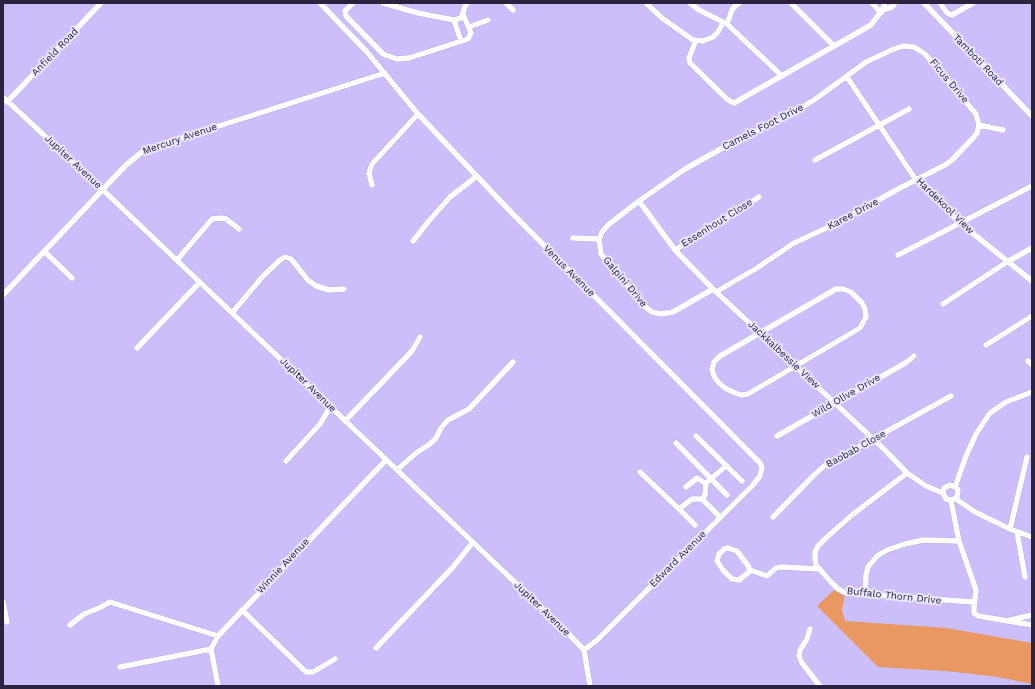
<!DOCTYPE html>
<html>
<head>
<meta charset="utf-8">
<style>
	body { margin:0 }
	#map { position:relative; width:1035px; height:689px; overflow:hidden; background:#ccbefb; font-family:"Work Sans",sans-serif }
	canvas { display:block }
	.frame { position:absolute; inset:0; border:4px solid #2a223f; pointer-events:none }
</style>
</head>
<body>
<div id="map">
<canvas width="1035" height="689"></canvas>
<div class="frame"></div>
</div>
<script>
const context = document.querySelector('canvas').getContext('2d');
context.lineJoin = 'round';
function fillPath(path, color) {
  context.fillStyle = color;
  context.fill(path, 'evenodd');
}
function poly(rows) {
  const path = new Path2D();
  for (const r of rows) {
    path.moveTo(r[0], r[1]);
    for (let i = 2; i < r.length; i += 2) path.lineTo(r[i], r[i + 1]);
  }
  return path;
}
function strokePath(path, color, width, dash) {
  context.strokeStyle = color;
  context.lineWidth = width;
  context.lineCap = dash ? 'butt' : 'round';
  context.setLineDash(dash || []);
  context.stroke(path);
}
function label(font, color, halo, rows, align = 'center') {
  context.font = font + ' "Work Sans",sans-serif';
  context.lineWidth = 4;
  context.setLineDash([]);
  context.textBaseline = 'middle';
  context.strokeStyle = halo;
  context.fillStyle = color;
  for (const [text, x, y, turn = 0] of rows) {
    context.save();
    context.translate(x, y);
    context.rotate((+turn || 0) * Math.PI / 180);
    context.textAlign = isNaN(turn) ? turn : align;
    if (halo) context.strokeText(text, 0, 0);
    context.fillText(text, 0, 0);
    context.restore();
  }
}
const green = poly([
	[835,589,845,595,842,610,845,621,946,628,1032,643,1032,684,998,677,946,671,878,667,817,606]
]);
const street = poly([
	[320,3,367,52,418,114,508,209,760,463,762,467,760,476,752,486,597,640,584,650],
	[353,3,345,11,346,16,383,54,397,59,409,58,468,39,471,33,463,14],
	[383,3,418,13,454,20,461,18,466,4,468,3],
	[506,3,513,10],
	[646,3,662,18,693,40,703,41,713,37,718,32,723,23],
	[690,3,699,10,725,23],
	[740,3,735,6,732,10,727,24,782,76],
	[791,3,834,46],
	[872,3,881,13],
	[924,3,1032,116],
	[940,3,947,13,952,15,973,3],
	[882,10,892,7,895,3],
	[454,20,461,41],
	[469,27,488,20],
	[696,40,689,58,690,63,728,100,734,103,871,25,882,10,885,3],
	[847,77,916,180,960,223,1032,281],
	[3,97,103,190,564,629,584,650,590,686],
	[7,102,101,3],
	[979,125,1003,130],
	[815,160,909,109],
	[372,185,369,173,372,164,418,114],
	[639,201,675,250,713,289,886,451,907,473,926,486,943,493],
	[573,238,599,239],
	[413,241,428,222,450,197,477,176],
	[675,250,759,197],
	[45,252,72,278],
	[898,255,1032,186],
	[177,260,212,219,221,218,226,219,239,229],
	[713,289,673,312,661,314,652,312,644,306,601,254,599,239,602,232,608,225,639,201,685,169,735,141,784,118,814,100,866,62,894,49,903,46,914,47,925,54,976,114,979,125,977,133,973,138,952,160,945,165,900,188,835,224,794,243,757,268,716,292],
	[836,289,843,289,851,292,862,303,865,309,866,317,860,328,748,394,741,395,735,393,725,388,719,383,714,376,712,369,714,362,720,356,836,289],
	[3,295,126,165,142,152,153,147,385,73],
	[943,304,1007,262,1032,248],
	[232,313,263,276,280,260,285,257,291,259,308,280,316,286,329,290,344,289],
	[986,345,1032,316],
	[137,348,200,282],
	[1028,361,1032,365],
	[345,421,412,351,420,337],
	[696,436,742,481],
	[777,436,907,362,914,356],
	[676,443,727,495],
	[286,461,320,424,330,407],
	[397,470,416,453,430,444,436,438,441,428,448,420,469,409,513,362],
	[640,472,679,509],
	[907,473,852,515,827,537,818,546,815,552,815,559,816,565,831,582,838,589,846,593,974,602],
	[686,487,697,478,706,484],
	[955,487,950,485,944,488,943,493,946,499,952,500,957,497,958,490,955,487,966,456,976,434,990,413,1006,402,1032,392],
	[956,499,975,512,1010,529,1032,537],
	[951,501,959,541,976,590,974,607,974,613,978,616,1032,625],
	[720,517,702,499,705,495,706,483,726,466],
	[773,517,813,476,824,466,951,396],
	[695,525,679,509,692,499,702,499],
	[1010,529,1027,457],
	[1017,532,1025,577],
	[728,548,737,551,749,567,749,572,739,580,732,579,723,570,717,561,719,554,724,549,728,548],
	[750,570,767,576,776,568,781,567,820,569],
	[865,595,866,575,868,567,877,556,887,550,905,544,923,540,959,541],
	[3,602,7,622],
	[242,610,306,672,313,672,335,659],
	[1010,620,1032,615],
	[70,625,84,614,99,608,110,602,218,636],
	[810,629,807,639,800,650,799,656,802,663,820,686],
	[376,648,453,567,473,542],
	[120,667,211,649],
	[218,686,211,649,218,636,386,460]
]);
const streetNames = [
	["Anfield Road",55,52,-46],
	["Tamboti Road",978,60,46],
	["Ficus Drive",949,81,50],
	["Camels Foot Drive",763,127,-27],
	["Mercury Avenue",180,139,-19],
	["Jupiter Avenue",73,162,43],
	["Hardekool View",945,206,44],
	["Karee Drive",853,214,-28],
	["Essenhout Close",717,223,-32],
	["Venus Avenue",569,271,45],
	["Galpini Drive",625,282,50],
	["Jackkalbessie View",784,355,43],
	["Jupiter Avenue",308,385,44],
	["Wild Olive Drive",846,396,-30],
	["Baobab Close",856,449,-29],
	["Edward Avenue",678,559,-45],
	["Winnie Avenue",283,566,-47],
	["Buffalo Thorn Drive",894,596,6],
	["Jupiter Avenue",542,609,44]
];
fillPath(green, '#e89860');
strokePath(street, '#a390d9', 6);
strokePath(street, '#fff', 5.5);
label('10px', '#2a223f', '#eae6fd', streetNames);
</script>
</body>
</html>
